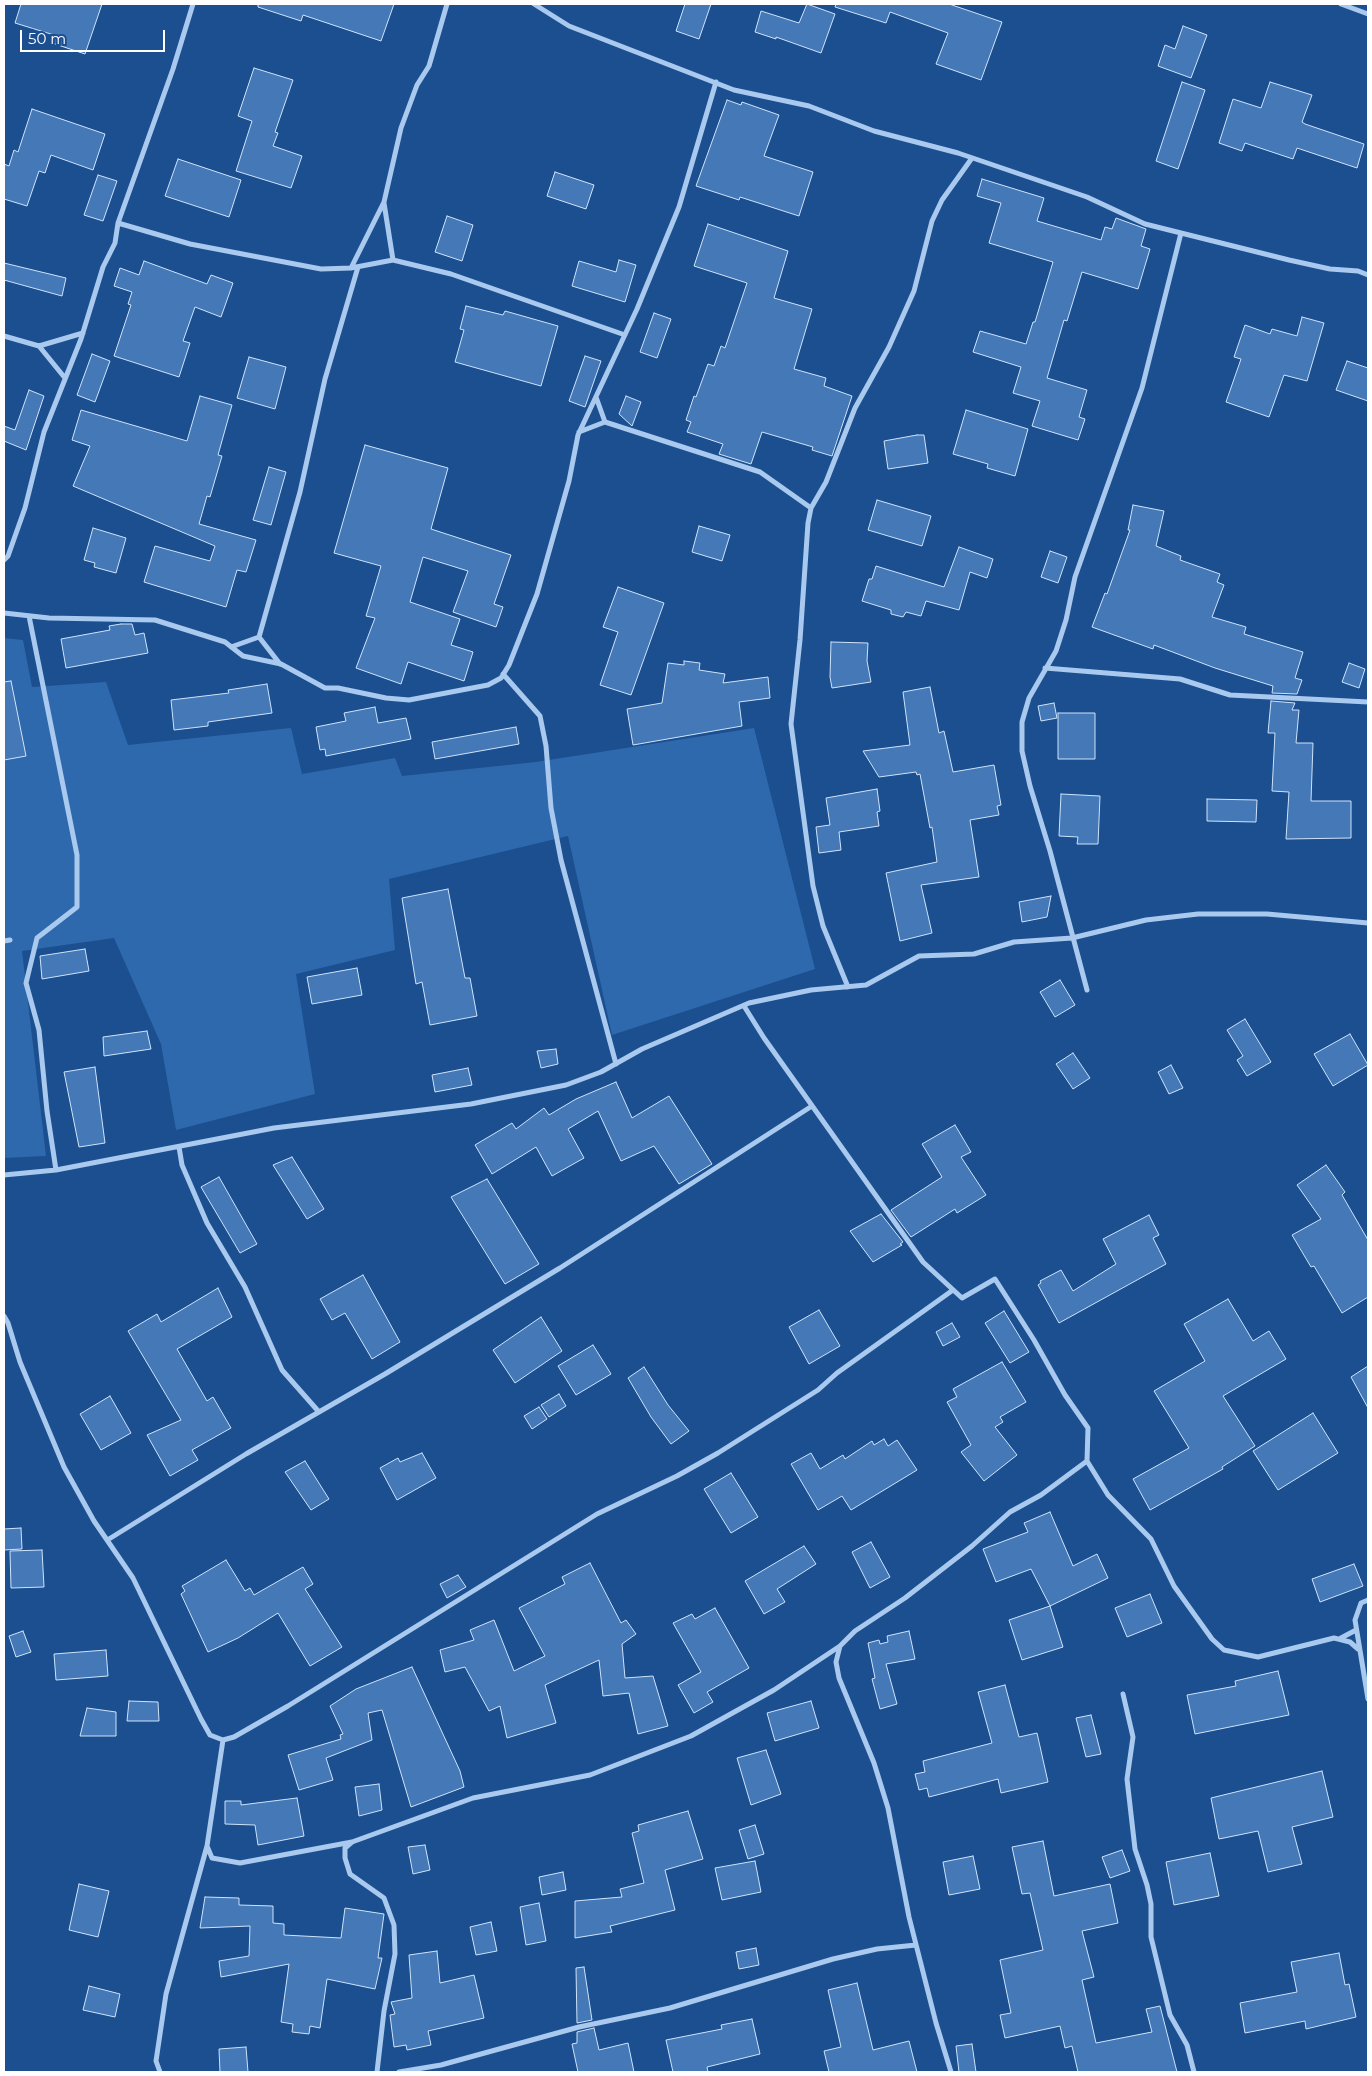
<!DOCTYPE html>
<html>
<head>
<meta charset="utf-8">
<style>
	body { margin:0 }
	#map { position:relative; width:1372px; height:2076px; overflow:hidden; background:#1b4f8f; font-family:Montserrat,sans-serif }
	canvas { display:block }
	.frame { position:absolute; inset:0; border:5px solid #fff; pointer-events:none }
	.scale { position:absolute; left:20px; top:30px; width:145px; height:22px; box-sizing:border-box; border:2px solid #fff; border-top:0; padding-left:6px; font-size:15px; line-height:18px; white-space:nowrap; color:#fff; -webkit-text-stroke:4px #1b4f8f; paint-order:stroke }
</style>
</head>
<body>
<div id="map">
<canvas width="1372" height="2076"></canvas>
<div class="frame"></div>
<div class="scale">50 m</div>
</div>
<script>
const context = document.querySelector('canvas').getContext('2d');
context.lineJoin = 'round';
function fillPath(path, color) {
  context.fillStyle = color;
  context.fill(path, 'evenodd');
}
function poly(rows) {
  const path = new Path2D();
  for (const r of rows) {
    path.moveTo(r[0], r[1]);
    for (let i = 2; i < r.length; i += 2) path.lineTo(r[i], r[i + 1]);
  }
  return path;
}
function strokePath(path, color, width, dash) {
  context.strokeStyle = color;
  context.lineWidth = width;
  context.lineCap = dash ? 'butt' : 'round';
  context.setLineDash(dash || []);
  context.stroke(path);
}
const green = poly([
	[4,638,23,640,32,687,106,682,128,745,291,728,302,774,395,758,402,776,536,762,754,728,815,969,612,1035,568,836,389,879,395,950,296,974,315,1094,176,1130,161,1044,114,938,22,951,46,1156,4,1158]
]);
const building = poly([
	[21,4,102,4,85,54,52,43,54,35,15,23,21,4],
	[258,4,394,4,381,41,303,15,301,21,258,7,258,4],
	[685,4,711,4,699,39,676,31,685,4],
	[807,4,835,14,821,53,776,37,776,39,755,32,761,11,799,23,807,4],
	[836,4,949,4,1002,22,981,80,936,64,948,33,890,12,886,23,835,7,836,4],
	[1183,26,1207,35,1191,78,1158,66,1165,45,1175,49,1183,26],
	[254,68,293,80,275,132,278,133,273,146,302,156,291,188,236,171,252,121,238,116,254,68],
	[1182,82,1205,90,1178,169,1156,161,1182,82],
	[1270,82,1312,95,1302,122,1305,124,1364,144,1357,168,1297,148,1293,159,1245,143,1242,151,1219,143,1233,99,1261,108,1270,82],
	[727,100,741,105,742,102,779,115,764,156,813,172,799,216,740,197,739,200,696,186,727,100],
	[32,109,105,134,93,170,51,155,45,173,39,171,27,206,4,199,4,164,9,166,14,150,18,152,32,109],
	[178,159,241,180,229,217,165,196,178,159],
	[555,172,594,185,586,209,547,196,555,172],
	[98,175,117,181,103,221,84,215,98,175],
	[982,179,1044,198,1037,221,1101,240,1105,227,1112,229,1116,218,1146,229,1141,246,1150,249,1138,289,1082,272,1067,321,1064,320,1047,378,1087,390,1079,417,1085,419,1078,440,1032,426,1040,401,1013,393,1021,367,973,352,980,331,1026,344,1033,322,1035,322,1053,262,989,243,1001,203,977,196,982,179],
	[447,216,473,225,462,261,435,252,447,216],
	[708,224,788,251,774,298,812,309,794,369,826,378,824,386,852,396,832,456,812,450,813,447,762,432,751,464,719,454,723,444,687,432,691,422,686,420,694,396,696,397,708,364,714,366,721,346,725,348,747,283,694,266,708,224],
	[619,260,636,265,625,302,572,286,579,261,616,272,619,260],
	[144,261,207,284,211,275,233,283,221,317,195,307,183,341,190,343,179,377,114,356,131,305,128,304,132,292,114,286,120,268,139,275,144,261],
	[4,263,66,278,62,296,4,280,4,263],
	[466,306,503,315,505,311,558,326,541,386,455,362,464,330,460,329,466,306],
	[654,313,671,319,657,358,640,352,654,313],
	[1302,317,1324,323,1307,381,1284,375,1269,417,1226,402,1241,359,1234,357,1245,325,1270,334,1272,329,1297,336,1302,317],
	[92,354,110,361,95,402,77,395,92,354],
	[585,356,601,361,585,407,569,401,585,356],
	[249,357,286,367,275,409,237,398,249,357],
	[1347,361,1368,368,1368,401,1336,390,1347,361],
	[29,390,44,396,26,450,4,441,4,426,15,430,29,390],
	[200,396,232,405,218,455,222,456,210,497,207,496,199,524,256,540,246,572,237,570,226,607,144,582,155,546,210,561,215,546,73,486,90,446,72,440,81,410,187,441,200,396],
	[626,396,641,402,632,426,619,414,626,396],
	[966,410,1028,429,1015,476,987,468,988,464,953,454,966,410],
	[917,435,924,435,928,463,888,469,884,441,917,435],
	[365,445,448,468,431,529,511,555,494,604,503,607,496,627,453,612,468,571,423,557,410,602,460,619,451,645,473,652,464,681,408,662,401,684,356,668,375,618,366,616,381,566,334,553,365,445],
	[269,467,286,472,271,525,253,520,269,467],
	[877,500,931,516,922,546,868,530,877,500],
	[1133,505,1164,511,1156,546,1181,556,1180,560,1220,574,1217,582,1224,585,1212,617,1246,627,1244,634,1303,652,1295,678,1302,680,1297,694,1272,693,1273,686,1215,668,1154,645,1153,649,1092,627,1105,593,1107,594,1130,530,1128,530,1133,505],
	[699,526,730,535,722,561,692,552,699,526],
	[93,528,126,538,116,573,94,567,95,563,84,560,93,528],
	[959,547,993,559,987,578,970,572,959,610,926,601,921,616,906,612,903,617,891,614,891,610,862,601,869,579,872,579,876,566,944,587,959,547],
	[1050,551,1067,557,1058,583,1041,577,1050,551],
	[618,587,664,603,631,695,600,685,618,632,603,627,618,587],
	[121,624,132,624,135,635,144,633,148,653,66,668,61,639,110,630,109,626,121,624],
	[831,642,868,643,867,661,871,682,832,688,830,677,831,642],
	[684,661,700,663,699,670,725,674,723,683,768,677,770,698,739,702,742,726,633,745,627,709,662,703,668,663,684,665,684,661],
	[1349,663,1365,669,1359,688,1342,682,1349,663],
	[11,681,26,756,4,760,4,682,11,681],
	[267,684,272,713,208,722,208,726,174,730,171,700,229,693,228,690,267,684],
	[930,687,939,733,944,731,953,772,994,765,1001,805,997,806,999,815,970,820,979,877,921,885,932,933,900,941,886,873,937,862,932,827,930,828,920,774,917,775,916,772,879,777,863,751,910,745,903,692,930,687],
	[1271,701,1295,703,1292,710,1299,710,1296,743,1313,743,1311,801,1351,801,1351,838,1286,839,1289,792,1272,791,1275,733,1268,733,1271,701],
	[1054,703,1057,718,1041,721,1038,706,1054,703],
	[375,707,378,723,406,718,411,739,326,756,325,749,320,750,316,727,346,721,344,713,375,707],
	[1058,713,1095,713,1095,759,1058,759,1058,713],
	[516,727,519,744,435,759,432,742,516,727],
	[877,789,880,811,877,812,879,826,839,832,841,850,819,853,816,827,830,825,826,798,877,789],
	[1061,794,1100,796,1098,844,1077,844,1078,837,1059,836,1061,794],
	[1207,799,1257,800,1256,822,1207,821,1207,799],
	[448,889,465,978,470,978,477,1016,430,1025,422,982,416,984,402,898,448,889],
	[1051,896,1047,917,1022,922,1019,902,1051,896],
	[85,949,89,971,42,979,40,956,85,949],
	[357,968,362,995,312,1004,307,977,357,968],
	[1060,980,1075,1005,1055,1017,1040,992,1060,980],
	[1245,1019,1271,1062,1247,1076,1237,1060,1243,1056,1227,1030,1245,1019],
	[147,1031,151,1049,104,1056,103,1037,147,1031],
	[1350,1034,1368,1065,1333,1086,1314,1054,1350,1034],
	[556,1049,558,1064,541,1068,537,1051,556,1049],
	[1073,1053,1090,1078,1073,1089,1056,1064,1073,1053],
	[1171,1065,1183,1088,1169,1094,1158,1072,1171,1065],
	[95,1067,105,1143,79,1147,64,1072,95,1067],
	[468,1068,472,1085,435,1092,432,1075,468,1068],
	[616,1082,632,1118,669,1096,712,1164,679,1184,654,1146,621,1161,598,1111,568,1129,584,1158,552,1176,536,1147,492,1174,475,1145,512,1123,516,1129,544,1108,549,1115,576,1099,616,1082],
	[955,1125,971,1152,961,1157,986,1195,957,1213,955,1209,911,1237,891,1210,942,1177,922,1144,955,1125],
	[292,1157,324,1209,307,1219,273,1165,292,1157],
	[1326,1165,1345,1192,1342,1195,1368,1240,1368,1297,1342,1313,1314,1266,1311,1267,1292,1235,1321,1219,1297,1185,1326,1165],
	[219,1177,257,1244,240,1253,201,1187,219,1177],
	[487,1179,539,1264,505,1284,451,1197,487,1179],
	[881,1214,903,1242,900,1244,902,1245,873,1262,850,1231,881,1214],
	[1149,1215,1159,1235,1153,1238,1166,1264,1059,1323,1038,1285,1041,1283,1040,1281,1061,1270,1073,1291,1116,1264,1103,1239,1149,1215],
	[363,1275,400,1342,372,1359,345,1313,332,1320,320,1299,363,1275],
	[218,1288,232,1317,177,1349,207,1401,213,1397,231,1428,192,1450,198,1460,170,1476,147,1435,181,1420,128,1331,157,1314,161,1322,218,1288],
	[1228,1299,1253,1341,1269,1331,1286,1359,1223,1396,1255,1446,1222,1467,1223,1469,1150,1510,1133,1479,1189,1448,1154,1391,1205,1361,1184,1324,1228,1299],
	[819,1310,840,1346,809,1364,789,1327,819,1310],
	[1004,1311,1029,1352,1010,1363,985,1323,1004,1311],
	[541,1317,562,1351,515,1383,493,1350,541,1317],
	[952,1323,960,1337,943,1346,936,1332,952,1323],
	[593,1345,611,1374,576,1395,558,1366,593,1345],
	[1002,1362,1026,1402,1000,1417,1003,1422,995,1427,1017,1455,984,1481,961,1452,971,1445,947,1402,957,1397,953,1389,1002,1362],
	[1368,1366,1368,1408,1351,1377,1368,1366],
	[644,1367,668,1405,689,1431,671,1444,651,1417,628,1378,644,1367],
	[559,1394,566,1406,549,1417,541,1405,559,1394],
	[110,1396,131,1433,101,1450,80,1414,110,1396],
	[539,1407,547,1419,532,1429,524,1416,539,1407],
	[1313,1413,1338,1453,1278,1490,1253,1451,1313,1413],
	[884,1439,888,1446,897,1440,917,1470,851,1510,842,1496,818,1510,791,1464,811,1453,820,1469,843,1455,845,1459,872,1441,874,1445,884,1439],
	[422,1453,436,1478,397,1500,380,1468,398,1458,400,1462,422,1453],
	[305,1461,329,1499,311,1510,285,1472,305,1461],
	[731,1473,758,1517,731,1533,704,1489,731,1473],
	[1050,1512,1073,1566,1097,1554,1108,1578,1050,1606,1031,1569,996,1582,983,1549,1028,1532,1024,1523,1050,1512],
	[21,1528,22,1549,4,1550,4,1529,21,1528],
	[871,1542,890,1577,870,1588,852,1552,871,1542],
	[804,1546,816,1564,777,1589,785,1602,764,1614,745,1581,804,1546],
	[42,1550,44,1587,11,1588,10,1551,42,1550],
	[226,1560,245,1591,250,1588,254,1595,303,1567,313,1584,305,1589,342,1647,310,1666,278,1613,238,1638,208,1652,181,1594,185,1591,182,1586,226,1560],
	[590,1563,621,1623,626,1620,636,1634,622,1644,625,1678,653,1676,668,1726,638,1734,629,1693,603,1696,599,1660,545,1685,556,1723,507,1738,500,1706,489,1711,465,1667,445,1672,440,1650,474,1640,470,1630,494,1620,514,1671,545,1656,519,1608,565,1584,562,1577,590,1563],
	[1354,1564,1363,1586,1320,1602,1312,1579,1354,1564],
	[458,1575,466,1587,447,1598,440,1584,458,1575],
	[1150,1594,1162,1623,1127,1637,1115,1608,1150,1594],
	[1050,1606,1063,1647,1022,1660,1009,1620,1050,1606],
	[715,1608,749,1668,707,1692,713,1702,694,1713,678,1685,701,1672,673,1623,692,1614,695,1619,715,1608],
	[23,1631,31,1652,16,1657,9,1636,23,1631],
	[909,1631,915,1659,886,1664,897,1704,880,1709,872,1679,875,1678,868,1643,879,1640,880,1644,888,1642,887,1636,909,1631],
	[106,1650,108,1676,56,1680,54,1654,106,1650],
	[412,1667,460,1771,464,1787,411,1807,382,1710,368,1713,372,1740,326,1758,333,1780,299,1790,288,1755,341,1739,340,1735,343,1734,330,1706,356,1689,412,1667],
	[1278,1671,1289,1715,1195,1734,1187,1695,1236,1686,1235,1681,1278,1671],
	[1005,1685,1019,1737,1037,1733,1048,1782,1001,1793,998,1779,929,1797,927,1788,919,1790,915,1774,925,1772,923,1761,992,1743,978,1692,1005,1685],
	[129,1701,158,1702,159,1721,127,1721,129,1701],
	[811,1701,819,1728,775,1741,767,1713,811,1701],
	[87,1708,116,1712,116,1736,80,1736,87,1708],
	[1091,1715,1101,1754,1086,1757,1076,1718,1091,1715],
	[766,1750,781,1794,751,1805,737,1758,766,1750],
	[1322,1771,1333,1817,1292,1827,1302,1864,1268,1872,1258,1831,1219,1839,1211,1798,1322,1771],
	[379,1784,382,1810,359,1816,355,1787,379,1784],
	[297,1798,304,1836,258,1845,255,1825,225,1824,225,1801,241,1801,241,1805,297,1798],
	[688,1811,703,1859,665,1870,675,1910,610,1926,612,1932,575,1938,575,1901,622,1897,620,1889,644,1883,632,1833,639,1831,638,1825,688,1811],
	[755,1825,764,1854,748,1859,739,1830,755,1825],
	[1043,1841,1054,1896,1110,1884,1118,1923,1082,1931,1094,1977,1082,1980,1096,2043,1152,2032,1146,2009,1160,2006,1177,2072,1078,2072,1072,2046,1065,2048,1060,2026,1005,2038,1000,2015,1011,2013,1000,1960,1043,1950,1030,1893,1022,1894,1012,1847,1043,1841],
	[425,1845,430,1870,413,1874,408,1847,425,1845],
	[1122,1850,1130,1871,1110,1878,1102,1857,1122,1850],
	[1210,1853,1219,1896,1174,1905,1166,1862,1210,1853],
	[973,1856,980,1889,949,1895,943,1862,973,1856],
	[755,1861,761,1892,722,1900,715,1868,755,1861],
	[563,1872,566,1890,542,1895,539,1877,563,1872],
	[79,1884,109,1891,98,1937,69,1930,79,1884],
	[205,1897,239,1898,239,1905,273,1906,273,1923,284,1924,284,1935,341,1938,345,1908,384,1914,378,1958,382,1958,375,1989,327,1979,320,2028,310,2026,309,2034,292,2032,293,2024,281,2022,289,1964,221,1977,219,1961,249,1956,250,1926,200,1928,205,1897],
	[539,1903,546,1941,526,1945,520,1907,539,1903],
	[491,1922,497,1951,476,1955,470,1927,491,1922],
	[756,1948,759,1965,739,1969,736,1952,756,1948],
	[437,1951,440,1983,474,1975,484,2018,428,2031,431,2045,407,2050,406,2045,394,2047,390,2015,395,2014,391,2002,412,1998,409,1955,437,1951],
	[1339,1953,1345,1985,1349,1984,1356,2017,1306,2029,1305,2021,1245,2033,1240,2003,1297,1992,1291,1962,1339,1953],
	[584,1967,592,2020,577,2023,576,1968,584,1967],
	[857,1983,873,2050,909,2041,917,2072,829,2072,824,2051,841,2047,828,1990,857,1983],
	[89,1986,120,1994,115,2017,83,2010,89,1986],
	[752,2019,760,2054,707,2067,708,2072,673,2072,666,2040,722,2029,721,2025,752,2019],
	[594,2028,599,2050,628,2043,634,2072,578,2072,572,2044,577,2043,577,2032,594,2028],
	[972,2044,976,2072,959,2072,956,2046,972,2044],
	[246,2047,248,2072,220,2072,219,2049,246,2047]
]);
const street = poly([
	[534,4,569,26,734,90,809,106,874,131,958,153,1087,197,1145,224,1289,260,1330,269,1358,271,1368,275],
	[1341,4,1368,14],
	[384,203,393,260],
	[118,223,190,244,321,269,351,268,393,260,451,274,625,335],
	[351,268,384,202,401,128,417,85,429,66,447,4],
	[4,336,39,346,83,333],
	[39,346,65,378],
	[596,397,605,422],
	[579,432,605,422,760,472,811,508],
	[4,560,8,556,25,508,44,432,81,339,103,267,115,243,118,223,173,69,193,4],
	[4,613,49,618,155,620,225,642,243,656,281,664,325,688,338,688,386,698,409,700,488,685,501,678,509,665,537,594,569,481,578,435,637,309,679,207,716,82],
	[29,616,77,855,77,907,37,938,26,983,39,1030,47,1111,56,1170],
	[259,637,300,492,325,379,358,267],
	[259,637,280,664],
	[231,647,259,637],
	[1045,668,1180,679,1230,695,1368,702],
	[503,674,540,716,546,746,551,808,561,860,616,1064],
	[4,941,10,940],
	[848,987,823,926,813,886,791,724,800,640,808,523,811,508,826,482,855,408,889,347,914,291,932,221,942,200,972,158],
	[1087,990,1050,851,1030,786,1022,751,1022,722,1029,698,1056,651,1066,620,1075,577,1142,388,1181,233],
	[744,1006,764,1038,923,1262,962,1298,995,1279,1034,1340,1065,1395,1088,1428,1087,1461,1108,1495,1151,1539,1174,1586,1212,1639,1224,1650,1258,1657,1334,1638,1350,1642,1358,1649],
	[179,1147,182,1165,207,1223,245,1287,282,1370,319,1412],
	[4,1175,56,1170,274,1128,471,1104,566,1085,601,1072,642,1049,749,1003,811,990,866,985,919,956,974,954,1014,942,1072,938,1146,920,1198,914,1267,914,1368,923],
	[4,1316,8,1323,20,1362,64,1467,94,1521,133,1578,201,1719,210,1735,223,1740,234,1737,288,1706,597,1514,677,1476,718,1453,818,1390,837,1373,953,1290],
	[109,1539,246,1454,385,1374,560,1268,812,1106],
	[1368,1600,1361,1603,1355,1620,1368,1699],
	[1341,1638,1356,1630],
	[1123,1694,1133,1737,1127,1779,1135,1849,1147,1885,1151,1904,1151,1937,1170,2015,1187,2045,1194,2072],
	[223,1740,207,1846,212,1858,240,1863,352,1842],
	[160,2072,156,2061,166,1994,207,1846],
	[377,2072,384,2011,395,1954,394,1925,384,1898,350,1874,345,1858,345,1848,352,1842,473,1798,590,1775,691,1736,774,1690,840,1646],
	[399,2072,441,2065,579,2027,670,2008,833,1959,877,1949,916,1945],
	[951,2072,936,2023,909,1917,888,1808,874,1763,839,1678,836,1662,840,1646,855,1631,905,1598,972,1546,1010,1512,1041,1495,1087,1461]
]);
fillPath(green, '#2e69ad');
fillPath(building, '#4478b7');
strokePath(building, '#cfe3fa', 1);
strokePath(street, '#a9c9ee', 5);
</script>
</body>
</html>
